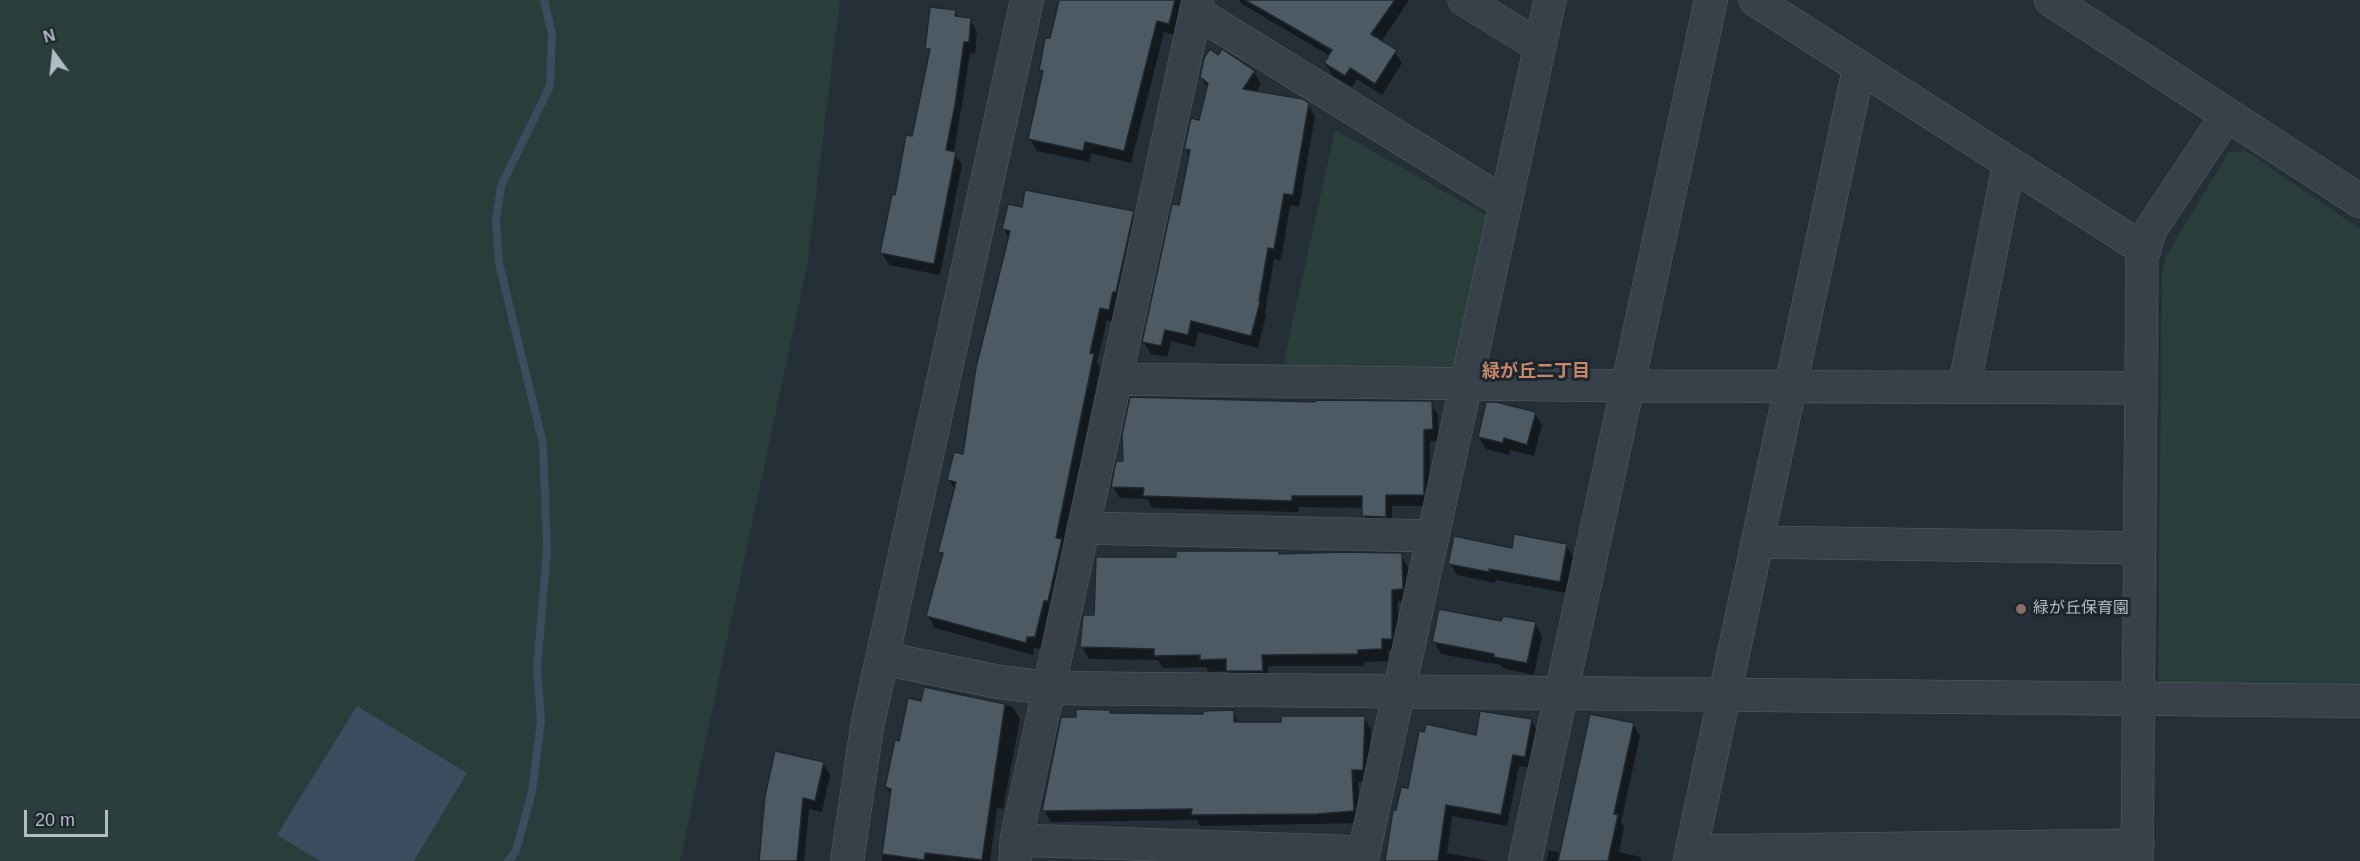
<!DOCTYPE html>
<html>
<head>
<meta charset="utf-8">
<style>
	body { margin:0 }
	#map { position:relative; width:2360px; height:861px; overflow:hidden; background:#242f38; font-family:Helvetica,sans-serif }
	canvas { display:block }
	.north { position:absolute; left:24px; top:24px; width:60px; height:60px; -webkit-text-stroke:4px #1d262e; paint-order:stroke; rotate:345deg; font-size:16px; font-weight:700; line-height:24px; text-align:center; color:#b3bcc5 }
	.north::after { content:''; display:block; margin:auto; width:21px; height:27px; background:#b3bcc5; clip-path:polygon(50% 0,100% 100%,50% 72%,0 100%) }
	.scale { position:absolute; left:24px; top:810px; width:84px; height:27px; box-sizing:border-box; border:3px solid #b3bcc5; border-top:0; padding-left:8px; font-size:18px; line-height:21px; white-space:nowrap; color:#b3bcc5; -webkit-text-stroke:4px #1d262e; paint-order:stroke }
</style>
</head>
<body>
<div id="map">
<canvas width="2360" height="861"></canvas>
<div class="north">N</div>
<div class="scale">20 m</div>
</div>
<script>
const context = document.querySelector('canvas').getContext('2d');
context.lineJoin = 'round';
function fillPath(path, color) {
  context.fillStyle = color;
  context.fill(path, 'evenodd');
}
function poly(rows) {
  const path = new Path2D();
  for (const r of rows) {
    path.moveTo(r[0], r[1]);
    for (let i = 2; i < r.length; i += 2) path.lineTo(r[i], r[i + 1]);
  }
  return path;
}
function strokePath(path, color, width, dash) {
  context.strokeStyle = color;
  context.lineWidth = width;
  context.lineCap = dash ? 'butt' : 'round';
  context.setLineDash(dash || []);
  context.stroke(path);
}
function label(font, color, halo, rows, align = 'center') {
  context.font = font + ' Helvetica,"Noto Sans JP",sans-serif';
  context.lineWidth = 6;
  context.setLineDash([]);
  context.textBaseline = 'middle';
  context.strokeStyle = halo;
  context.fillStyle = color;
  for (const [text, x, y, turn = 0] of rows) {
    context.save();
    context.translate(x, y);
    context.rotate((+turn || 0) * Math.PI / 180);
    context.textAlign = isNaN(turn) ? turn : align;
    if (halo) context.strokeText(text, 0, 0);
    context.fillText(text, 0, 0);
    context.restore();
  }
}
const green = poly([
	[0,0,840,0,807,266,680,861,0,861],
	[1335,130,1491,218,1460,368,1292,372,1284,361],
	[2246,151,2360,229,2360,688,2163,688,2158,682,2162,274,2165,258,2229,152]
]);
const water = poly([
	[357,706,467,773,414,861,320,861,277,835]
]);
const shadow = poly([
	[1060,0,1182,0,1175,35,1164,32,1131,163,1091,153,1089,162,1037,151,1030,139,1044,75,1041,70,1051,40],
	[1239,0,1409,0,1381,42,1395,52,1402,63,1382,95,1357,79,1352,87,1332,75,1325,63,1330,56,1242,4],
	[955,11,959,18,970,20,977,32,975,54,970,53,954,153,962,165,940,275,889,265,882,253,913,137,930,55,927,48],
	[1254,72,1261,84,1255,93,1308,104,1315,116,1299,207,1290,205,1281,260,1274,259,1265,313,1266,315,1258,348,1198,332,1195,347,1171,341,1167,357,1151,354,1144,342,1180,207,1190,157,1186,149,1201,121,1208,89,1201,77],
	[1023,208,1133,212,1140,224,1115,322,1107,320,1097,362,1100,368,1063,545,1068,553,1042,649,1034,648,1033,655,935,628,928,616,943,558,940,552,956,491,949,480,965,456,1009,239,1004,229],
	[1431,403,1438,415,1439,441,1430,441,1429,506,1392,506,1392,528,1371,528,1364,516,1364,508,1298,507,1298,512,1152,508,1147,499,1120,498,1113,487,1317,404],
	[1535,414,1542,425,1534,456,1510,450,1509,455,1486,449,1479,437],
	[1566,545,1573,557,1566,593,1496,580,1495,583,1457,575,1450,563,1513,550],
	[1278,552,1281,556,1401,555,1408,567,1410,599,1409,601,1398,601,1398,649,1388,651,1388,661,1364,662,1364,666,1268,666,1269,683,1234,683,1228,671,1209,672,1206,667,1163,668,1158,660,1089,659,1082,647,1096,616,1178,559],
	[1503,623,1535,624,1542,636,1534,675,1502,668,1501,665,1441,654,1434,642],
	[926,688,1013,707,1020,719,1003,809,997,808,990,861,882,861,891,796,886,787,900,742,923,703],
	[1109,712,1111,714,1204,716,1233,712,1239,723,1283,724,1364,718,1371,729,1369,782,1358,782,1360,823,1200,826,1197,820,1051,822,1044,810,1078,718],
	[1531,720,1538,732,1531,768,1519,766,1507,826,1452,816,1447,853,1489,861,1387,861,1398,812,1409,789,1477,736],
	[1633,724,1640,736,1621,822,1624,827,1619,852,1640,857,1642,861,1546,861,1549,850,1562,853],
	[823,763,830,775,822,812,809,809,804,861,760,861]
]);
const stream = poly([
	[508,861,516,851,532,792,541,721,537,668,547,551,543,444,499,263,496,220,501,186,550,86,552,34,544,0]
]);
const building = poly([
	[1059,0,1175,0,1169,24,1157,21,1124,151,1085,142,1083,151,1028,139,1043,71,1039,70,1045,38,1050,38,1059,0],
	[1245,0,1395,0,1371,34,1397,50,1375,84,1350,68,1345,76,1324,63,1332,50,1245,0],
	[930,7,956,10,955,16,971,18,969,42,964,42,955,105,946,150,956,152,934,264,880,253,892,194,895,195,906,135,912,136,930,49,925,49,930,7],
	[1210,49,1218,55,1222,49,1255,71,1243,89,1303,99,1309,103,1293,195,1284,194,1274,249,1268,248,1259,301,1260,302,1251,336,1191,321,1188,335,1165,330,1161,346,1142,342,1172,204,1179,205,1190,150,1184,149,1191,118,1199,120,1208,83,1200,77,1204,58,1210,49],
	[1025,190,1134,211,1116,292,1113,292,1109,310,1100,308,1090,353,1094,354,1056,538,1062,539,1048,601,1044,601,1035,637,1027,637,1026,643,926,616,943,553,938,552,956,482,947,480,954,452,963,454,976,367,1010,231,1002,229,1008,204,1022,207,1025,190],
	[1130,397,1315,402,1315,400,1432,401,1433,429,1424,430,1424,495,1386,495,1386,517,1362,516,1362,496,1292,496,1292,501,1143,496,1144,488,1111,487,1116,461,1123,461,1122,434,1130,397],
	[1486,402,1496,402,1536,412,1527,445,1504,438,1503,443,1478,437,1486,402],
	[1514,534,1567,544,1560,582,1489,569,1489,572,1448,564,1454,536,1512,548,1514,534],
	[1176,551,1279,551,1279,554,1344,552,1402,553,1403,589,1392,590,1392,639,1382,639,1382,649,1358,650,1358,654,1262,655,1263,671,1226,671,1226,659,1200,660,1200,655,1154,656,1154,649,1080,647,1083,615,1094,615,1096,557,1176,557,1176,551],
	[1439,609,1501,621,1503,616,1536,622,1527,663,1494,657,1494,654,1432,642,1439,609],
	[924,687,1005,704,982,860,925,853,924,860,882,854,891,789,885,787,895,740,899,741,908,698,921,701,924,687],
	[1076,709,1110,710,1110,713,1203,714,1203,711,1234,710,1234,722,1281,722,1281,716,1365,716,1363,770,1352,770,1354,811,1317,814,1191,815,1192,809,1042,811,1061,717,1076,717,1076,709],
	[1480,711,1532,719,1525,757,1513,755,1501,815,1446,805,1438,861,1385,861,1393,810,1396,810,1401,787,1408,788,1419,731,1424,732,1426,724,1476,735,1480,711],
	[1590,714,1634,723,1614,814,1618,815,1608,861,1558,861,1590,714],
	[775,751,824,762,815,801,803,798,797,861,759,861,765,796,775,751]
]);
const minor = poly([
	[1464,0,1539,46],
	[1755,0,2145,250],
	[1196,12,1505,203],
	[1116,379,1628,386,2141,388],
	[1964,387,2009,163],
	[1083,528,1432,536],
	[1757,542,2140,548],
	[1016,840,1364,852],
	[1691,851,2138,845],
	[1015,861,1016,840,1198,0],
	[1362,861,1550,0],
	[1689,861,1859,67],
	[2137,861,2142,256,2151,229,2227,115]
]);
const tertiary = poly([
	[2051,0,2360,201],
	[882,658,999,682,1049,688,2360,701],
	[847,861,867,727,1027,0],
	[1525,861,1711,0]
]);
const markers = [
	[2021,609,6,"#8d6e63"]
];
const poiNames = [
	["緑が丘保育園",2033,609]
];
const neighbourhoodNames = [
	["緑が丘二丁目",1536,372]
];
fillPath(green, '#293d3b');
fillPath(water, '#3a4d5e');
fillPath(shadow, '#0007');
strokePath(stream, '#3a4d5e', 8);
fillPath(building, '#4d5a64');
strokePath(building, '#1f2830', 1.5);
strokePath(minor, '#565f67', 33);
strokePath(tertiary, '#565f67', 34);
strokePath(minor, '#384149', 32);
strokePath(tertiary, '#384149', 33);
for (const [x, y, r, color] of markers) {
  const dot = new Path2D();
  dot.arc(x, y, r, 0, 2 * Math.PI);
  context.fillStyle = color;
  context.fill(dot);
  strokePath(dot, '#1d262e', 2);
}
label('16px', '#b3bcc5', '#1d262e', poiNames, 'left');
label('bold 18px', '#c9876a', '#1d262e', neighbourhoodNames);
</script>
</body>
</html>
